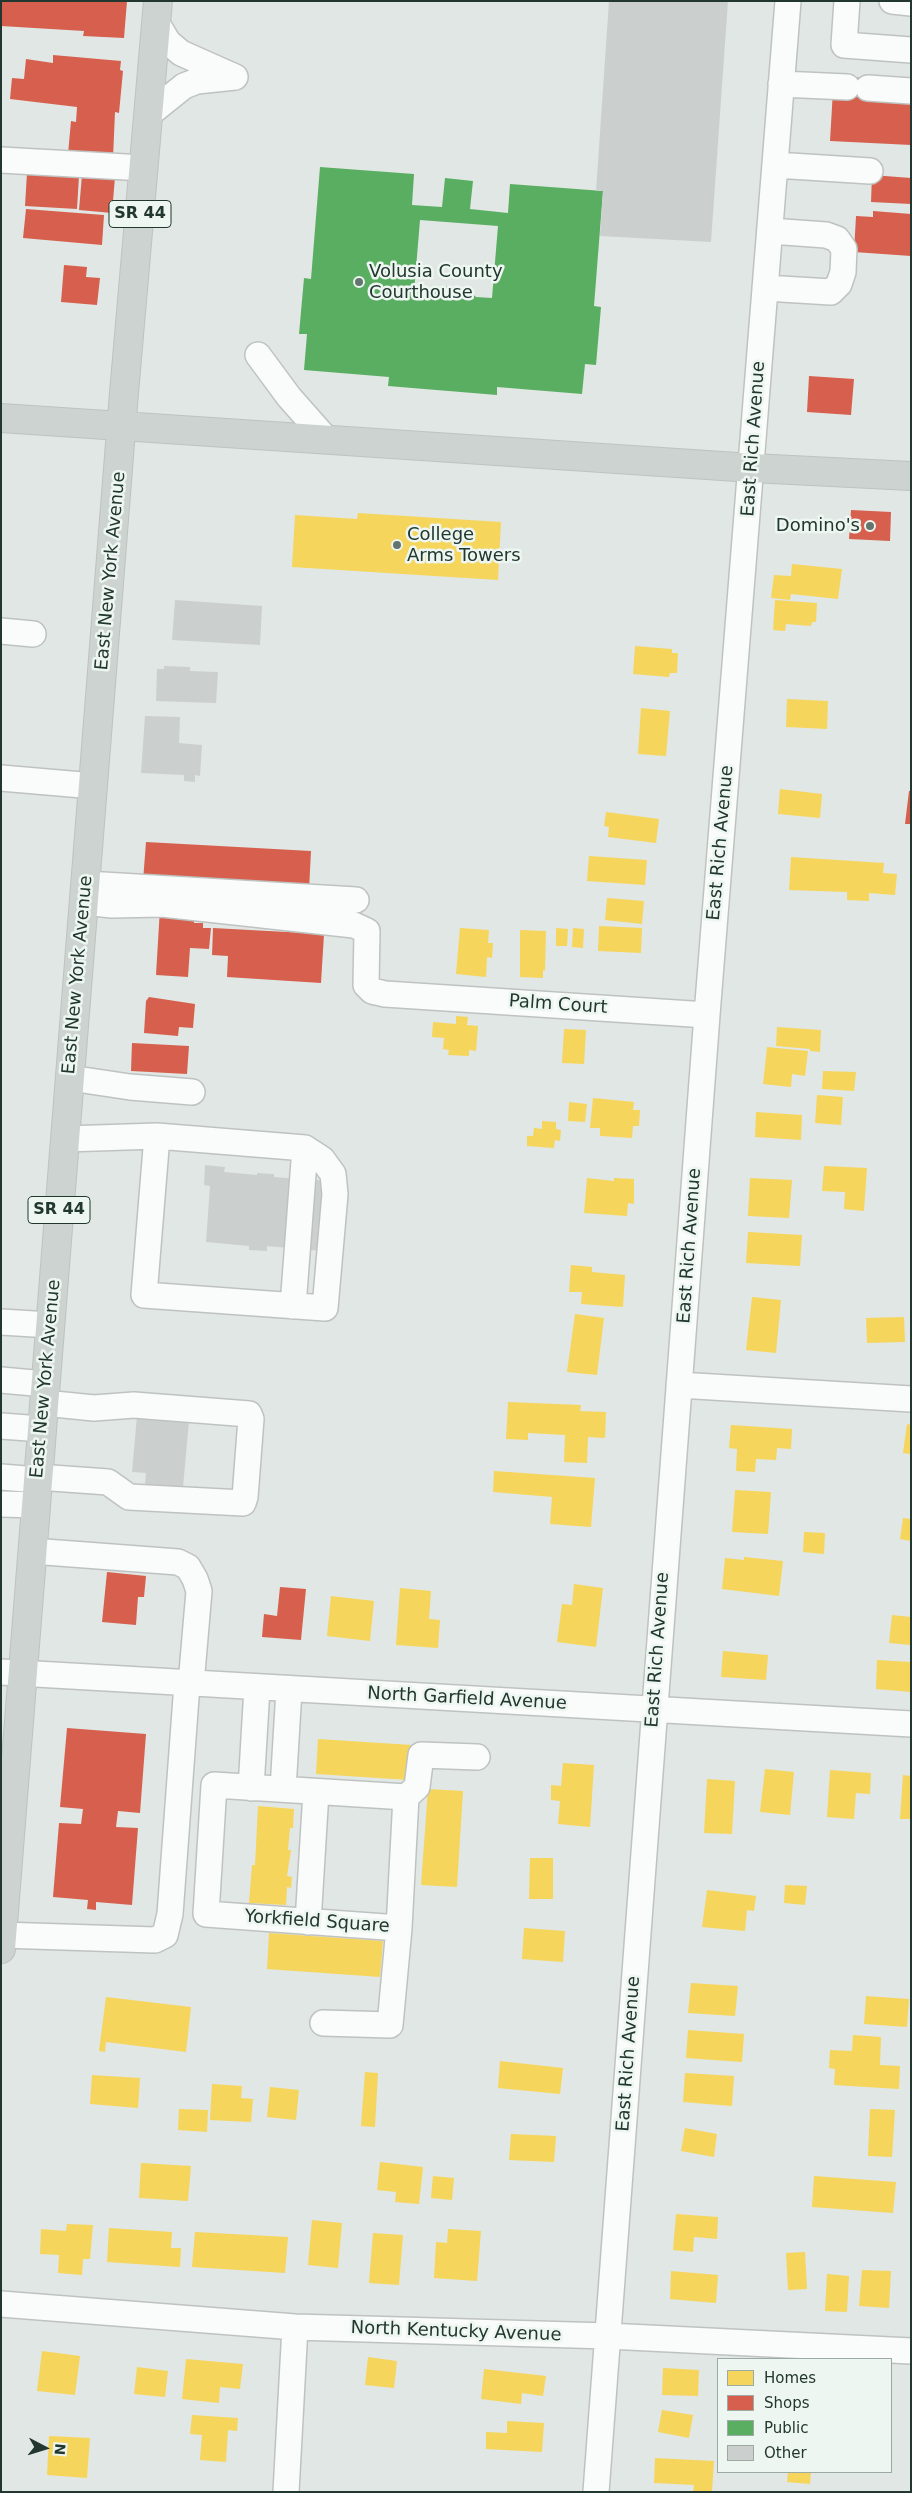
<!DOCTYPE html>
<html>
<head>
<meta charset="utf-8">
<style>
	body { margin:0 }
	#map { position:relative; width:912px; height:2493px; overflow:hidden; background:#e1e7e4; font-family:"DejaVu Sans",sans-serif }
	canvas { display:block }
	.frame { position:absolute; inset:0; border:2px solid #21372f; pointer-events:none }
	.legend { position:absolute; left:717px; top:2358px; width:175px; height:115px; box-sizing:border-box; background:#eef6f1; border:1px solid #9caaa3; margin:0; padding:6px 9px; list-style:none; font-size:15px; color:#21372f }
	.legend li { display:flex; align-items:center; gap:10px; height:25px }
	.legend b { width:25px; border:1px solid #9caaa3 }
	.north { position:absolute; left:20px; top:2423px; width:50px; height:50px; -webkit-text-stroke:4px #eef6f1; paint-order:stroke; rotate:95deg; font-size:14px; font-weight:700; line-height:20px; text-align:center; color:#21372f }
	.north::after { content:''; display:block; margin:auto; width:18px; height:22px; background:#21372f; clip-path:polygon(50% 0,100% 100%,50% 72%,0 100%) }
</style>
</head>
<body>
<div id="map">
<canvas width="912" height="2493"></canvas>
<div class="frame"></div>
<ul class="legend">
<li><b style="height:14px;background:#f6d55c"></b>Homes</li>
<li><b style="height:14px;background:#d6604d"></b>Shops</li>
<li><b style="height:14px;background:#5aae61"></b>Public</li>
<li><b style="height:14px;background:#cbd0ce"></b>Other</li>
</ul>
<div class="north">N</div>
</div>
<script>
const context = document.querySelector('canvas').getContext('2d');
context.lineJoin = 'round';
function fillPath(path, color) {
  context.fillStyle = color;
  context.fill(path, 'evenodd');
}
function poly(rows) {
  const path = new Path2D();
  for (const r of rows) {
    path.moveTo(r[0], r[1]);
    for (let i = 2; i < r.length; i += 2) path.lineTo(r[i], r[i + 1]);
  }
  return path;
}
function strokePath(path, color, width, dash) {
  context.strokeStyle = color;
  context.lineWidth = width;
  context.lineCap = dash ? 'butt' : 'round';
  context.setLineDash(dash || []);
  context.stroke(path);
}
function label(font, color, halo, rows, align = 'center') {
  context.font = font + ' "DejaVu Sans",sans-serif';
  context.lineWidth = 5;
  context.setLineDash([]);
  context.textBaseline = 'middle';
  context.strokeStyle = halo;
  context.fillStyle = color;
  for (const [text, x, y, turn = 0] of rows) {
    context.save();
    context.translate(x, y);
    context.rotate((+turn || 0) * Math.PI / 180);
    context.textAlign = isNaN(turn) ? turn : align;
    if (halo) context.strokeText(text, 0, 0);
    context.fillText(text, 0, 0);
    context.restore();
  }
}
const homes = poly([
	[358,513,501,522,498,580,292,567,295,515,357,519],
	[792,564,842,569,838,599,791,594,790,600,771,598,774,575,791,576],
	[775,600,817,603,816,622,812,622,811,626,786,624,785,631,773,630],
	[635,646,672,649,672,653,678,653,677,673,670,673,669,677,633,674],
	[787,699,828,701,827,729,786,727],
	[641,708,670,711,666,756,638,754],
	[780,789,822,794,820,818,778,814],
	[606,812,659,819,656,843,608,837,609,827,604,826],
	[589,856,647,860,645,885,587,881],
	[791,857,884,863,883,873,897,874,895,895,869,893,869,901,847,900,847,892,789,890],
	[607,898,644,901,642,924,605,920],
	[599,926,642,928,641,953,598,951],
	[460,928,489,930,488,943,493,943,492,958,487,957,486,977,456,974],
	[556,928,568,929,567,946,556,946],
	[573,928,584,929,583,948,572,947],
	[520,930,546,931,545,971,543,970,543,978,520,977],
	[456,1016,468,1017,467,1025,478,1026,476,1051,469,1050,469,1056,448,1055,449,1050,443,1049,444,1038,432,1037,433,1022,456,1024],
	[777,1027,821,1030,820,1052,810,1051,810,1049,776,1046],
	[564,1029,586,1030,584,1064,562,1063],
	[767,1047,808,1051,805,1076,792,1074,791,1087,763,1084],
	[823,1071,856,1072,854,1091,822,1089],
	[817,1095,843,1097,841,1125,815,1123],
	[593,1098,634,1102,633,1110,640,1110,639,1126,633,1126,632,1138,600,1136,600,1128,590,1128],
	[569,1102,587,1104,585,1122,568,1121],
	[756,1112,802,1115,801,1140,755,1137],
	[542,1121,556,1122,556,1129,561,1130,560,1141,555,1140,554,1148,527,1146,527,1136,533,1136,534,1128,542,1129],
	[824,1166,867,1168,864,1211,844,1209,845,1192,822,1191],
	[587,1178,614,1181,614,1178,634,1179,634,1204,628,1203,627,1216,584,1213],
	[750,1178,792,1180,789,1218,748,1216],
	[748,1232,802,1235,800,1266,746,1263],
	[571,1265,592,1267,592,1272,625,1275,623,1307,581,1304,582,1292,569,1292],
	[752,1297,781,1300,776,1353,746,1350],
	[575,1314,604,1318,597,1375,567,1372],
	[904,1317,905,1342,867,1343,866,1318],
	[508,1402,581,1405,580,1411,606,1412,605,1438,588,1437,587,1463,564,1462,565,1435,528,1433,528,1440,506,1439],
	[907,1424,911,1425,911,1454,903,1453],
	[731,1425,792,1429,791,1449,777,1448,776,1460,756,1459,755,1472,736,1471,737,1449,729,1448],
	[494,1471,595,1478,591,1527,550,1524,552,1497,493,1492],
	[735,1490,771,1492,768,1534,732,1532],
	[903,1518,911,1519,911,1541,900,1539],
	[804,1532,825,1533,824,1554,803,1552],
	[744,1557,783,1561,779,1596,722,1589,725,1558,744,1560],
	[574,1584,603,1588,596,1647,557,1642,562,1604,572,1605],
	[400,1588,431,1591,429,1619,440,1620,438,1648,396,1645],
	[331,1596,374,1601,370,1641,327,1636],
	[892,1615,911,1617,911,1645,889,1643],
	[723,1651,768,1655,766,1680,721,1677],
	[877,1660,911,1662,911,1692,876,1689],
	[318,1739,412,1745,409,1780,316,1774],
	[563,1763,594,1765,590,1827,558,1824,560,1801,551,1800,551,1785,561,1786],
	[765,1769,794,1772,790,1815,760,1812],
	[830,1770,871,1773,870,1794,856,1793,854,1819,827,1817],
	[903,1775,911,1776,911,1819,900,1819],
	[707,1779,735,1781,732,1834,704,1833],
	[428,1789,463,1791,457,1887,421,1885],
	[258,1806,294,1809,293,1828,290,1828,288,1850,291,1850,287,1876,292,1877,291,1888,287,1887,286,1905,249,1903,252,1865,255,1865],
	[530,1858,553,1858,553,1899,529,1899],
	[785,1885,807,1886,805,1905,784,1903],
	[707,1890,756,1896,754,1911,747,1910,745,1931,702,1927],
	[524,1928,565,1931,563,1962,522,1959],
	[269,1933,383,1941,380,1977,267,1969],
	[691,1983,738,1986,735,2016,688,2013],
	[866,1996,909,1999,907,2027,864,2024],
	[106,1997,191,2007,186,2052,106,2042,105,2052,99,2051],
	[688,2030,744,2034,742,2062,686,2058],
	[853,2035,881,2037,880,2065,900,2066,899,2089,834,2085,835,2069,829,2068,830,2050,852,2051],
	[500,2061,563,2068,560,2094,498,2088],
	[365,2072,378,2073,375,2127,361,2126],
	[685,2073,734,2076,732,2106,683,2102],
	[92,2075,140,2078,138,2108,90,2104],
	[212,2084,242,2086,241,2098,253,2099,251,2122,210,2120],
	[270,2087,299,2090,296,2120,267,2117],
	[179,2109,208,2110,207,2132,178,2130],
	[870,2109,895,2110,892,2157,868,2156],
	[685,2128,717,2134,714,2157,681,2151],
	[511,2134,556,2136,554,2162,509,2160],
	[380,2162,423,2167,419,2204,395,2202,396,2192,377,2190],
	[141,2163,191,2166,188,2201,139,2198],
	[433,2176,454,2178,452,2200,431,2198],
	[814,2176,896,2182,893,2213,812,2207],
	[676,2214,718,2217,717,2239,694,2237,693,2252,673,2250],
	[312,2220,342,2223,338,2268,308,2265],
	[67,2224,93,2225,90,2259,83,2259,82,2275,58,2273,59,2255,40,2254,41,2229,66,2231],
	[109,2228,172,2232,171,2248,181,2248,180,2267,107,2262],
	[448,2229,481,2231,477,2281,434,2278,436,2242,447,2243],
	[195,2232,288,2237,285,2273,192,2267],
	[373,2233,403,2235,399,2285,369,2283],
	[805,2252,807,2289,788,2290,786,2253],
	[862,2270,891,2271,889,2308,859,2306],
	[671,2271,718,2275,716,2303,670,2299],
	[827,2274,849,2276,847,2312,825,2311],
	[42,2351,80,2356,75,2395,37,2391],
	[368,2357,397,2361,394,2388,365,2385],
	[186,2359,243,2364,240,2389,220,2387,219,2403,182,2399],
	[137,2367,168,2371,165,2397,134,2394],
	[663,2368,699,2370,698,2396,662,2395],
	[484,2369,546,2376,543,2396,522,2393,521,2404,481,2399],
	[662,2410,693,2415,689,2438,658,2432],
	[192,2415,238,2418,237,2431,228,2430,226,2462,200,2460,202,2435,190,2434],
	[507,2421,544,2423,542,2452,486,2449,486,2432,507,2433],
	[49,2436,90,2438,87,2478,47,2475],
	[655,2458,714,2461,712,2492,693,2492,694,2485,654,2483],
	[788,2472,811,2472,810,2484,787,2482]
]);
const shops = poly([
	[1,1,127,1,124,38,83,36,84,31,1,26],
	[53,55,121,61,120,70,123,71,119,113,115,112,113,158,68,154,71,121,76,122,77,107,10,99,12,78,24,79,26,59,53,63],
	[847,77,868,78,911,94,911,145,830,141,833,90],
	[27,173,79,176,77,209,25,206],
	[82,175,115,177,112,213,79,210],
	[872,175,911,178,911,204,871,202],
	[26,209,104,215,102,245,23,238],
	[873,211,911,214,911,256,854,252,856,216,873,217],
	[64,265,87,267,86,277,100,278,97,305,61,302],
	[809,376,854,379,851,415,807,412],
	[851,510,891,512,890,541,849,539],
	[909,791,911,791,911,824,905,824],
	[146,842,311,851,309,890,143,881],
	[160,908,194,911,194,923,203,923,203,928,211,928,209,949,190,948,188,977,156,975],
	[213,928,324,934,321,983,227,977,228,956,212,955],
	[149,997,195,1004,193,1028,179,1027,178,1036,144,1033,146,1001],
	[132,1043,189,1046,187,1074,131,1071],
	[107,1572,146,1576,144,1597,138,1597,136,1625,102,1622],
	[280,1587,306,1589,301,1640,262,1637,264,1614,277,1616],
	[67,1728,146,1734,140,1813,118,1811,116,1827,138,1828,132,1905,96,1902,96,1910,87,1909,88,1900,53,1897,59,1823,81,1824,83,1809,60,1807]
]);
const public = poly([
	[320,167,414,174,412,205,442,207,445,178,473,181,470,209,508,213,510,184,603,191,594,306,601,307,596,365,585,364,582,394,497,387,497,395,388,386,389,377,304,370,307,334,299,334,304,278,311,279],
	[420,220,498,226,492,298,476,297,469,291,449,286,431,289,424,293,414,292]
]);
const building = poly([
	[609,1,728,1,711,242,600,236,603,191,596,191],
	[175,600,262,606,260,645,172,640],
	[164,666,190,667,190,671,218,672,216,703,156,701,157,669,164,669],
	[145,716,180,717,179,743,202,745,200,776,195,775,195,782,184,781,184,775,141,773],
	[205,1165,225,1167,224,1172,257,1175,257,1173,274,1174,274,1177,327,1181,322,1251,267,1246,267,1251,249,1250,249,1246,206,1242,210,1186,204,1185],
	[137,1416,189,1421,183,1487,145,1484,146,1473,132,1472]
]);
const minor = poly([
	[847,1,844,45,911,50],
	[892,1,911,3],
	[156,22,168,42,181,53,235,77],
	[781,84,847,87],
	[868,88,911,91],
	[149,114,184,86,197,81,235,77],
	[1,160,144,168],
	[775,165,870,171],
	[765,288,831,292,839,284,843,272,844,249,837,239,826,235,770,231],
	[258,355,289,397,327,440],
	[1,631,33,634],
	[1,778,94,786],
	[86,884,356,900],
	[84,902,112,905,162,904,354,925,367,931,366,985,372,991,385,994,707,1015],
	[70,1078,130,1087,192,1092],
	[65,1139,157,1136,305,1148,322,1159,333,1174,335,1194,325,1308,144,1295,157,1136],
	[293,1306,305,1148],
	[1,1322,50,1325],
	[1,1380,45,1384],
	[679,1385,911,1399],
	[1,1426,42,1429],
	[1,1477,38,1480],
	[38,1477,108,1482,129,1497,243,1503,245,1497,251,1419,249,1414,134,1405,94,1408,44,1403],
	[1,1504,36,1505],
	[32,1551,178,1562,188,1567,195,1579,199,1591,191,1684],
	[1,1672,911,1724],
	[214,1785,406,1797,399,1928,206,1914,214,1785],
	[251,1788,257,1688],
	[283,1789,289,1690],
	[406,1797,417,1787,421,1755,477,1757],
	[308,1922,316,1792],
	[2,1935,155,1940,165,1935,170,1914,187,1684],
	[323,2023,390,2025,399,1928],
	[1,2304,295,2327,608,2336,911,2351],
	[286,2492,295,2327],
	[596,2492,707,1015,788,1]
]);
const major = poly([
	[1,418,752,468,911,476],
	[1,1949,124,393,158,1]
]);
const markers = [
	[359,282,5,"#64756e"],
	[870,526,5,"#64756e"],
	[397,545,5,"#64756e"]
];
const shields = [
	[140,214,62],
	[59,1210,62]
];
const shieldNames = [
	["SR 44",140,214],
	["SR 44",59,1210]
];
const poiNames = [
	["Volusia County",369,272],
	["Courthouse",369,293],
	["Domino's",860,526,"right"],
	["College",407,535],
	["Arms Towers",407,556]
];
const streetNames = [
	["East Rich Avenue",754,439,-86],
	["East New York Avenue",111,571,-85],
	["East Rich Avenue",721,843,-85],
	["East New York Avenue",78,975,-85],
	["Palm Court",558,1005,4],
	["East Rich Avenue",690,1246,-86],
	["East New York Avenue",46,1379,-85],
	["East Rich Avenue",658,1650,-86],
	["North Garfield Avenue",467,1699,3],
	["Yorkfield Square",317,1922,4],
	["East Rich Avenue",629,2054,-86],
	["North Kentucky Avenue",456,2332,2]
];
fillPath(homes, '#f6d55c');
fillPath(shops, '#d6604d');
fillPath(public, '#5aae61');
fillPath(building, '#cbd0ce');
strokePath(minor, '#bec3c1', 28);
strokePath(major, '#bcc3c0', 30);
strokePath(minor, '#fafbfb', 25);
strokePath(major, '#cdd3d1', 28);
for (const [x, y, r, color] of markers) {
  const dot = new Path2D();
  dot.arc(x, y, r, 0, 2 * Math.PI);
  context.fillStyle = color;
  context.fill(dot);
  strokePath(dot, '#eef6f1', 2);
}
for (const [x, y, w] of shields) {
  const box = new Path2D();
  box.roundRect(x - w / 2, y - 13.5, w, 27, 4);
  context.fillStyle = '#eef6f1';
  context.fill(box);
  strokePath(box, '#21372f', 1);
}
label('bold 16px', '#21372f', null, shieldNames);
label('18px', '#21372f', '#eef6f1', poiNames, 'left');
label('18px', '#21372f', '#eef6f1', streetNames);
</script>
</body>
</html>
